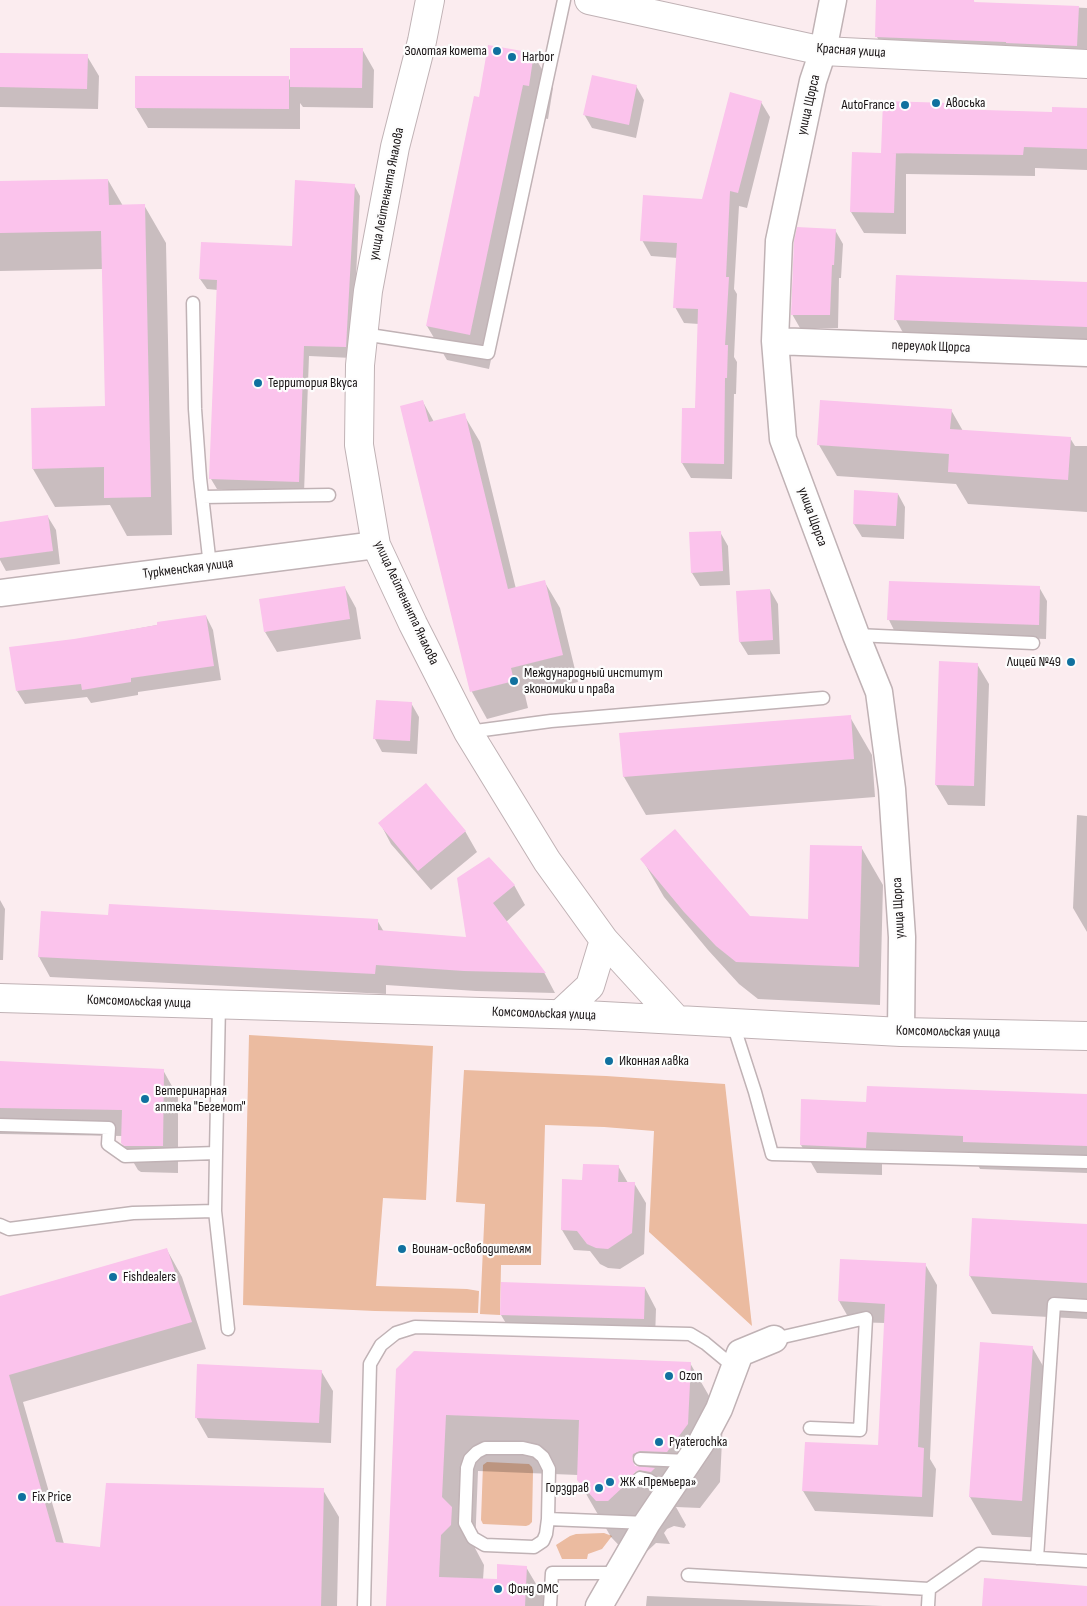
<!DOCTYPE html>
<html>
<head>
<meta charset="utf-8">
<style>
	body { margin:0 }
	canvas { display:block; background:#fbecef }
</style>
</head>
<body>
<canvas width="1087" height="1606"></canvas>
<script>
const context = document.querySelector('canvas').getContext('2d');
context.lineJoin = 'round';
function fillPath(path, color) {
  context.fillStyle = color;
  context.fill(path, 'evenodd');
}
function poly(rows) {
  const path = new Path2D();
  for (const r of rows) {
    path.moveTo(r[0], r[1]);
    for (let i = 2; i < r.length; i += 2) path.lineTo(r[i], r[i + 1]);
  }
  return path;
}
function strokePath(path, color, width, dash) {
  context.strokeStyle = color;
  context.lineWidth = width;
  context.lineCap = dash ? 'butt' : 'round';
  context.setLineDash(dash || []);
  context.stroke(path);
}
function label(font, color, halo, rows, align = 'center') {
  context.font = font + ' "Sofia Sans Condensed",sans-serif';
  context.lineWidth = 4.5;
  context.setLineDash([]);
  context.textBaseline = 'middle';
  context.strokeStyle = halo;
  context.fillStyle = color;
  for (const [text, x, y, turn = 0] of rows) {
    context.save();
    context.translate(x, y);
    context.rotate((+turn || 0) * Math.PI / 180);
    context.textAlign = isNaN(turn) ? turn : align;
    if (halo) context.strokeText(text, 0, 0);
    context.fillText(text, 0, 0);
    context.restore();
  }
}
const green = poly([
	[249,1035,433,1046,426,1200,383,1198,376,1286,467,1289,479,1291,478,1313,375,1311,243,1305],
	[464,1070,606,1076,725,1084,752,1326,649,1232,654,1131,604,1127,545,1125,541,1265,501,1265,500,1315,480,1314,485,1204,456,1202],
	[487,1462,529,1464,532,1467,533,1471,532,1522,529,1525,526,1526,483,1524,481,1520,483,1465],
	[604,1533,612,1536,602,1549,588,1554,587,1559,562,1559,556,1545,570,1536,576,1534]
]);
const shadow = poly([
	[878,0,973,0,975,3,1087,8,1087,61,885,52,877,37],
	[362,49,374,70,373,108,303,107,300,103,300,129,148,128,136,108,288,77,291,82],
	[0,54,87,56,99,76,98,109,0,107],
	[533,54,553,88,548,119,542,118,489,369,447,360,427,326,480,98],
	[636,86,644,100,636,138,592,128,584,114],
	[761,102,770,117,747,208,739,206,734,289,737,294,734,357,737,362,736,394,734,394,732,479,691,478,682,463,696,409,699,324,684,323,675,307,678,258,651,256,642,240,703,200],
	[949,104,953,110,1053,113,1087,109,1087,170,1035,168,1035,176,906,174,906,234,864,233,851,212,882,154],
	[108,180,123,206,144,205,166,243,172,535,127,536,110,505,55,507,33,469,106,407,103,269,0,271,0,182],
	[354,185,360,196,352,358,309,356,304,493,217,489,211,479,218,290,207,289,200,279,293,247],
	[835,230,843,244,841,278,839,278,838,328,800,328,792,314],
	[1087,283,1087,364,917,358,896,320],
	[423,402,434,422,464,415,480,442,516,589,544,581,560,608,578,682,525,695,528,708,487,719,472,692,401,407],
	[951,410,963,431,1070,438,1075,446,1087,446,1087,512,968,504,956,484,837,476,819,445],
	[898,494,905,507,904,539,862,537,854,524],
	[48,517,56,530,60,564,6,571,0,560,0,523],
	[720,532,728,546,730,585,700,586,692,573],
	[890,582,1039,587,1047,601,1046,639,896,634,889,620],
	[345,588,356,608,361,639,277,652,265,632],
	[770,590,778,604,780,654,748,655,740,642],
	[206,616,213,630,221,680,138,692,138,695,91,703,87,697,25,704,17,691,75,640],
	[977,664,989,684,985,806,948,805,936,785],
	[411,703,419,717,417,754,382,752,375,739],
	[850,717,872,755,875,797,646,815,624,777,621,734],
	[1077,815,1087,816,1087,932,1073,908],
	[380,823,465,831,477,852,431,890,391,844],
	[861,847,883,885,880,1005,758,999,739,984,708,950,664,897,642,859,749,917,810,920],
	[458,878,514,885,525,905,506,922,545,974,555,993,476,991,386,985,386,994,50,977,39,957,110,916,377,920,384,932,468,938],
	[0,900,5,909,3,960,0,960],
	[0,1062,163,1070,178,1097,178,1173,141,1172,138,1170,122,1143,122,1136,0,1134],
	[1087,1095,1087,1173,980,1169,977,1163,882,1160,882,1175,817,1173,801,1145,803,1101,867,1103],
	[618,1166,628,1183,634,1183,646,1203,644,1254,620,1269,608,1268,600,1264,590,1251,574,1250,562,1230,584,1181],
	[1087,1226,1087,1319,992,1314,970,1276],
	[167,1250,182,1277,206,1349,23,1402,64,1544,101,1548,323,1490,339,1517,337,1606,0,1606,0,1297],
	[841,1260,925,1264,937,1285,930,1459,936,1469,933,1517,815,1511,803,1491,879,1447,885,1323,851,1322,839,1301],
	[645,1288,656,1309,655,1339,513,1335,501,1315],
	[1032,1347,1054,1385,1043,1538,992,1535,970,1497],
	[690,1363,723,1420,720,1482,700,1508,676,1507,686,1525,684,1528,674,1526,667,1529,664,1533,670,1544,656,1543,640,1558,630,1557,611,1537,578,1480,578,1475,478,1471,475,1548,484,1565,483,1580,498,1581,526,1567,549,1606,387,1606,397,1370],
	[630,1453,638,1467,635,1467,628,1454],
	[638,1470,640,1472,629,1475],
	[321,1371,333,1391,331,1443,208,1438,196,1417],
	[647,1596,883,1606,646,1606]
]);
const building = poly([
	[876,0,974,0,974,2,1079,6,1077,46,1006,43,1006,42,875,37],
	[488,45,534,53,529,86,523,85,470,335,426,326,474,96,479,97],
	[290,48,363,48,362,88,290,87],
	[0,53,88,54,87,89,0,87],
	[592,75,637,85,629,125,583,115],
	[135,76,289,76,289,109,135,108],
	[730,92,762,101,738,193,730,191,726,277,729,277,725,345,728,345,727,378,725,378,724,464,681,463,682,408,695,408,698,309,673,308,677,243,640,241,643,195,702,199],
	[883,101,950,103,950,109,1052,112,1052,107,1087,108,1087,149,1024,147,1023,155,890,153,896,153,894,213,850,212,852,152,881,153],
	[108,179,109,205,145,204,151,497,104,498,104,467,32,469,31,408,105,406,101,231,0,233,0,181],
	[295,180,355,184,346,347,304,346,299,482,209,479,217,280,199,279,201,242,292,246],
	[797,227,836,229,834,265,832,265,830,315,791,315,794,241],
	[896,275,1087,282,1087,327,894,320],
	[423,400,429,422,465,413,508,589,545,580,563,655,511,668,514,681,470,692,400,406],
	[820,400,952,409,950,429,1071,437,1068,480,948,472,949,454,817,445],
	[854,490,898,493,896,526,853,524],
	[48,515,53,551,0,558,0,522],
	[721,531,723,571,691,573,689,532],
	[889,581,1040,586,1039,625,887,620],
	[345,586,350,619,264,632,259,599],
	[770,589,773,640,739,642,736,591],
	[206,615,214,666,131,678,131,682,82,690,81,684,16,691,9,647,74,639,157,625,157,622],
	[939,661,978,663,974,786,935,785],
	[376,700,412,702,410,741,373,739],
	[851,715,854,759,623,777,619,733],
	[426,783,466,831,418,871,378,823],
	[675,829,750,916,808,919,810,845,862,846,859,967,736,962,716,946,684,912,640,859],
	[489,857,515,885,493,903,546,973,464,971,376,965,375,974,38,957,41,911,108,915,109,904,378,919,378,930,466,937,457,878],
	[0,1061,164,1069,163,1146,124,1146,121,1143,122,1110,0,1108],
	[867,1086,1087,1094,1087,1146,963,1142,963,1136,867,1132,866,1148,800,1145,801,1099,866,1102],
	[583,1164,619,1165,618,1182,635,1182,632,1233,608,1249,596,1248,587,1244,577,1231,561,1230,562,1179,582,1180],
	[972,1218,1087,1224,1087,1283,969,1276],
	[167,1248,192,1322,9,1375,56,1542,100,1547,106,1483,324,1488,321,1606,0,1606,0,1296],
	[840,1259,926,1263,918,1447,924,1448,922,1497,802,1491,805,1442,878,1445,885,1304,838,1301],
	[501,1282,645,1287,644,1319,500,1315],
	[980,1342,1033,1346,1022,1501,969,1497],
	[414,1351,691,1362,688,1424,667,1452,640,1451,633,1454,632,1459,635,1466,655,1468,651,1472,638,1470,634,1473,632,1481,639,1487,623,1487,608,1501,596,1501,577,1480,579,1420,446,1415,442,1497,452,1507,451,1525,441,1535,439,1577,497,1579,497,1564,527,1566,525,1606,386,1606,396,1369],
	[197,1364,322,1370,319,1423,195,1418],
	[984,1578,1087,1586,1087,1606,982,1606]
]);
const lane = poly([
	[193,303,195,409,200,478,210,566],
	[363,334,488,353,564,0],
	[202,497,329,495],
	[856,635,1033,643],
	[468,732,551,721,823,698],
	[733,1024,755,1092,772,1154,1087,1162],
	[0,1125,109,1128,108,1144,125,1156,216,1153,219,1004],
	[216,1153,215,1211,228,1329],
	[0,1225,9,1229,133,1213,215,1211],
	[774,1339,866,1318,860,1430,810,1428],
	[640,1459,688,1461],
	[640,1478,649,1480,668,1492],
	[548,1519,546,1534,543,1541,534,1547,485,1545,473,1538,465,1523,467,1468,470,1459,477,1452,485,1448,523,1448,536,1451,543,1457,549,1469,548,1519,647,1523],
	[1037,1558,1054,1304,1087,1306],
	[688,1575,929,1589,928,1606],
	[929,1589,979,1554,1087,1561],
	[364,1606,370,1364,381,1345,396,1333,415,1327,690,1334,705,1343,734,1367],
	[550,1606,552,1573,618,1573]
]);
const street = poly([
	[833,0,823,51,813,81,779,241,775,341,783,439,856,635,879,692,892,789,902,937,901,1032],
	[775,341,1087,353],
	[0,593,376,545],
	[599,1606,647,1523,701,1443,719,1409,740,1353,774,1339]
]);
const secondary = poly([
	[430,0,422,41,395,147,368,291,360,365,359,445,376,545,413,624,468,732,547,861,604,940,676,1019],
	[589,0,823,51,1087,64],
	[0,998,585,1015,901,1032,1087,1036],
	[560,1014,590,986,604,940]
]);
const markers = [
	[497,51,5,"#10719f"],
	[512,57,5,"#10719f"],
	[936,103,5,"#10719f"],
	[905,105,5,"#10719f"],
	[258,383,5,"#10719f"],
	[1071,662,5,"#10719f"],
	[514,681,5,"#10719f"],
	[609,1061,5,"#10719f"],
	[145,1099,5,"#10719f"],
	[402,1249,5,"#10719f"],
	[113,1277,5,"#10719f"],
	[669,1376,5,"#10719f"],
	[659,1442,5,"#10719f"],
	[610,1482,5,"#10719f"],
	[599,1488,5,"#10719f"],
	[22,1497,5,"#10719f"],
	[498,1589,5,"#10719f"]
];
const poiNames = [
	["Золотая комета",487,51,"right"],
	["Harbor",522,57],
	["Авоська",946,103],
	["AutoFrance",895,105,"right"],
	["Территория Вкуса",268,383],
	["Лицей №49",1061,662,"right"],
	["Международный институт",524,673],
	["экономики и права",524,689],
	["Иконная лавка",619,1061],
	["Ветеринарная",155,1091],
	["аптека \"Бегемот\"",155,1107],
	["Воинам-освободителям",412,1249],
	["Fishdealers",123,1277],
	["Ozon",679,1376],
	["Pyaterochka",669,1442],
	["ЖК «Премьера»",620,1482],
	["Горздрав",589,1488,"right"],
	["Fix Price",32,1497],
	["Фонд ОМС",508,1589]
];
const streetNames = [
	["Красная улица",851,51,4],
	["улица Щорса",809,105,-77],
	["улица Лейтенанта Яналова",387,194,-79],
	["переулок Щорса",931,347,2],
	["улица Щорса",812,517,70],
	["Туркменская улица",188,569,-7],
	["улица Лейтенанта Яналова",406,603,65],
	["улица Щорса",899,908,-93],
	["Комсомольская улица",139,1002,2],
	["Комсомольская улица",544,1014,2],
	["Комсомольская улица",948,1032,1]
];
fillPath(green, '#ebbba0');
fillPath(shadow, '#0003');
fillPath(building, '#fbc3ec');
strokePath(lane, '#c0b2b5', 15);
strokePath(street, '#c0b2b5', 29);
strokePath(secondary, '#c0b2b5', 30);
strokePath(lane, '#fff', 12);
strokePath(street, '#fff', 26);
strokePath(secondary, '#fff', 28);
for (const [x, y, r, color] of markers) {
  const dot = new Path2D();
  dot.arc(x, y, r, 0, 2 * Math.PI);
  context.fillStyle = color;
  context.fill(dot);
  strokePath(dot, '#fdfdfd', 2);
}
label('14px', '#181314', '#fdfdfd', poiNames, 'left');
label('14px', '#181314', '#fdfdfd', streetNames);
</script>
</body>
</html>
